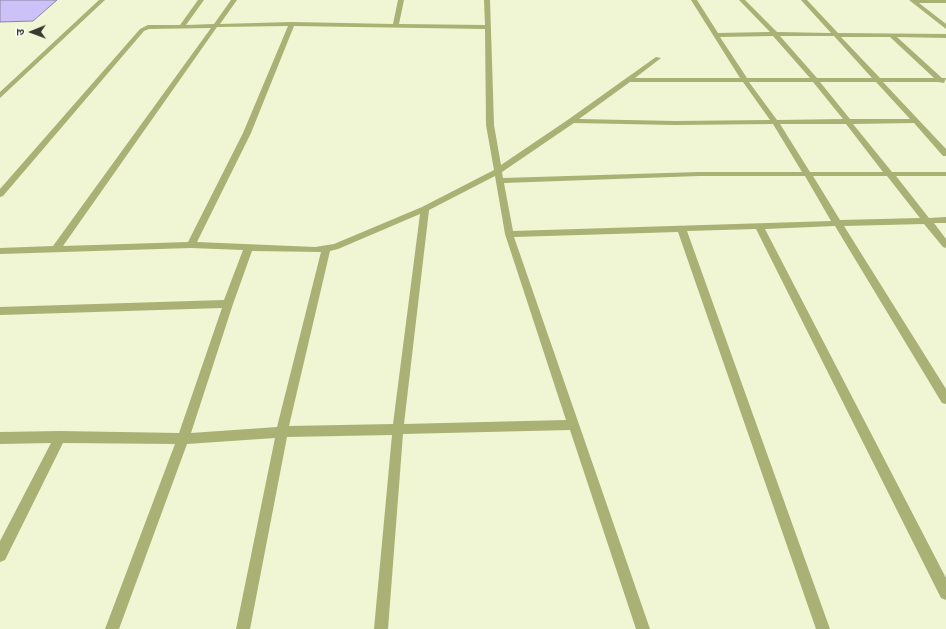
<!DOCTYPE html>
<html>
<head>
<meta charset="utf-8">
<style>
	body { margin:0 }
	#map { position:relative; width:946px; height:629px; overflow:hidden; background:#f0f5d3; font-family:Jost,"Noto Sans Devanagari",sans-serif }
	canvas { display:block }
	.north { position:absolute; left:12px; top:12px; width:40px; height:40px; -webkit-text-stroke:3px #fefff8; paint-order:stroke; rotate:269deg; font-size:11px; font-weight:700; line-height:16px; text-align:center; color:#37392c }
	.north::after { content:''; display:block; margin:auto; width:14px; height:18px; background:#37392c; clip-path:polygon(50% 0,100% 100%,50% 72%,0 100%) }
</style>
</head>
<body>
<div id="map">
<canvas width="946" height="629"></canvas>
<div class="north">उ</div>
</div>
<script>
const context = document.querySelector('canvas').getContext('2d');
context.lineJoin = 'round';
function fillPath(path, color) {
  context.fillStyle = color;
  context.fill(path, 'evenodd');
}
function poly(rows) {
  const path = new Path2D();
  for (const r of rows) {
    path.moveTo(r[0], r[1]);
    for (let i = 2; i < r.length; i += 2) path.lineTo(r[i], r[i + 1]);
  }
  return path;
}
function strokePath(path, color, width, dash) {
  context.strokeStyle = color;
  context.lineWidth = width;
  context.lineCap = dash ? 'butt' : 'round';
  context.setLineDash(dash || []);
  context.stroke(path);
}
const building = poly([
	[0,0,57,0,33,21,0,22,0,0]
]);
const minor = poly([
	[99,0,105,0,0,98,0,92,99,0],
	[198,0,204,0,186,25,214,24,231,0,237,0,220,24,292,22,393,24,398,0,404,0,399,24,485,25,484,0,490,0,494,125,501,165,569,119,656,57,661,58,635,78,740,78,691,0,697,0,718,33,770,32,739,0,745,0,777,32,831,33,801,0,807,0,838,33,946,34,946,38,897,37,942,78,946,78,944,83,938,82,883,82,946,149,946,156,943,156,914,123,853,124,892,172,946,172,946,176,896,176,929,218,946,217,946,223,934,223,946,239,946,248,943,247,924,224,844,226,946,389,946,404,942,403,835,226,765,229,946,578,946,600,941,598,756,229,687,231,830,629,816,629,678,232,514,237,650,629,636,629,570,430,403,434,388,629,374,629,392,435,287,437,250,629,236,629,275,438,187,444,119,629,105,629,175,444,63,443,5,560,0,562,0,541,51,443,0,444,0,432,60,431,179,433,222,308,0,315,0,307,224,300,243,250,191,248,0,254,0,248,53,246,211,28,149,29,144,31,3,196,0,197,0,189,140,29,148,25,180,25,198,0],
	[288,26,243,133,188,242,63,246,217,27,288,26],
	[294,26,485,29,486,125,494,170,422,207,334,244,315,247,197,242,251,133,294,26],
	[773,36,810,78,747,78,720,37,773,36],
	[780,36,834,36,872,78,817,78,780,36],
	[841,37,890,37,934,78,880,78,841,37],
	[630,82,743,82,770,120,675,121,579,119,630,82],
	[749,82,813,82,843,119,777,120,749,82],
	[820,82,876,82,910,119,850,119,820,82],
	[574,123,675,125,773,124,802,172,699,172,503,178,502,172,574,123],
	[780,124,846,124,883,172,810,172,780,124],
	[495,176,505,234,566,420,404,424,429,210,495,176],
	[699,176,805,176,831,221,513,231,504,183,699,176],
	[813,176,887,176,920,218,840,220,813,176],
	[420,214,393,424,289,426,330,251,338,249,420,214],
	[252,251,321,252,277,427,191,433,233,304,252,251],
	[909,0,946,0,946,3,919,3,946,24,946,29,909,0]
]);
fillPath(building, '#ccc2f8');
strokePath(building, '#8984a2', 1);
fillPath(minor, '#a9b174');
</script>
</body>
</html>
